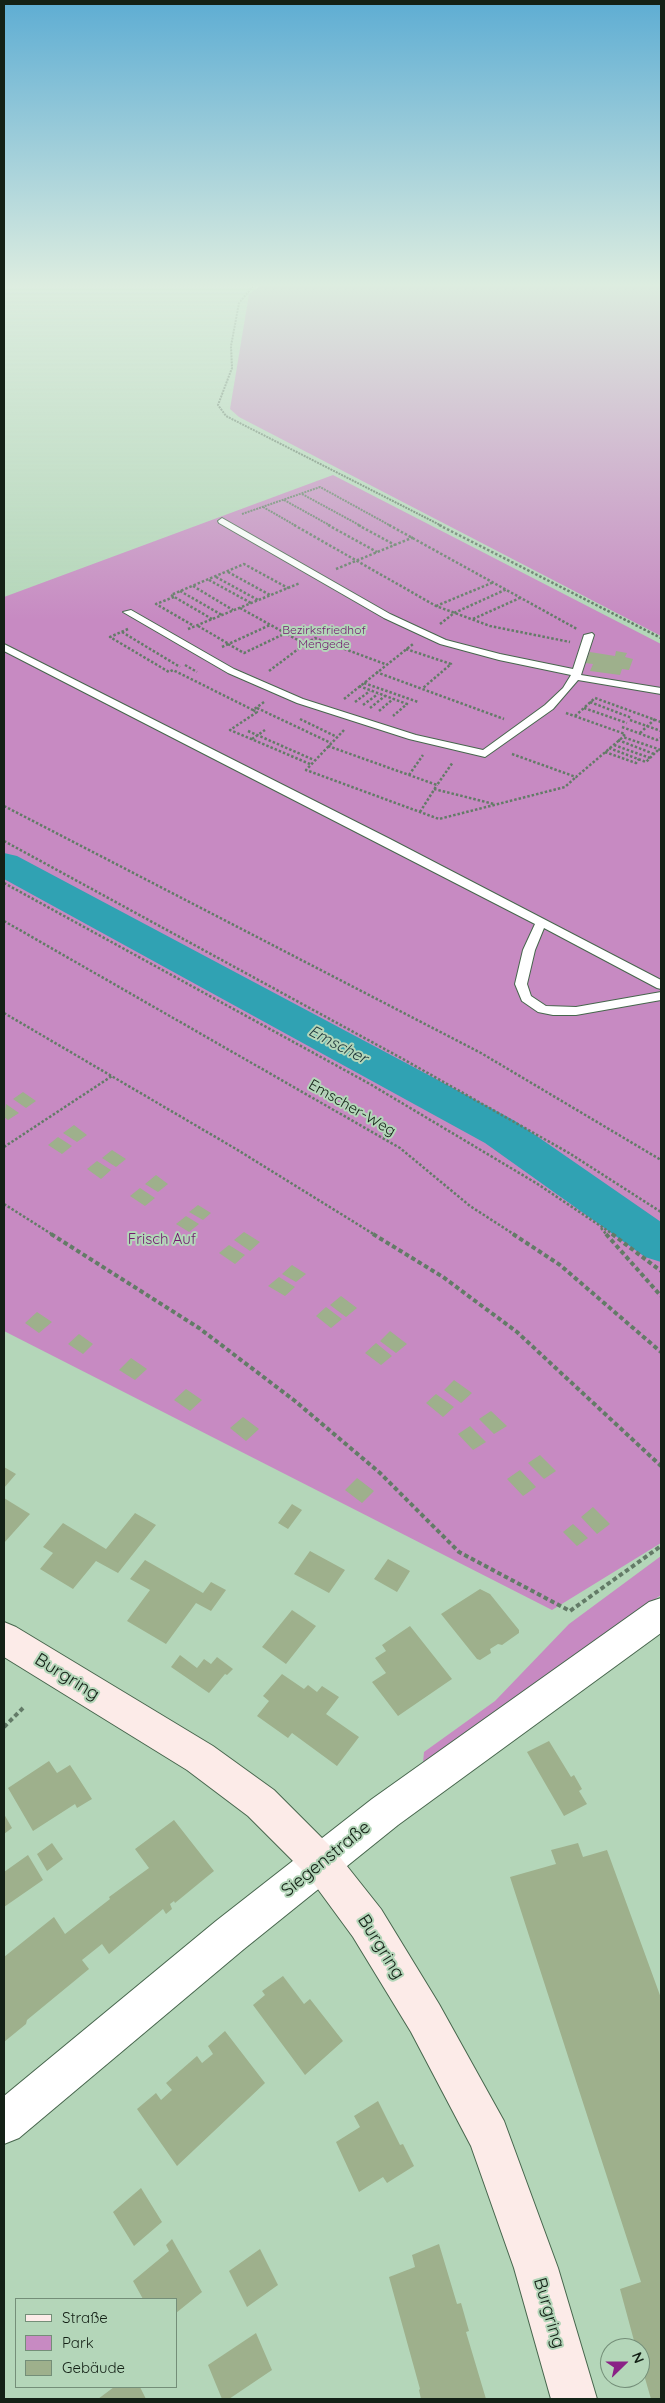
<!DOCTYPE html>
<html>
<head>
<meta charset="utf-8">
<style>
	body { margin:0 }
	#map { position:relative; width:665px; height:2403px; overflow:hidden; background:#b4d6b9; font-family:Quicksand,sans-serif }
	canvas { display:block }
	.frame { position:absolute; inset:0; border:5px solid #142116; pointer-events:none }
	.legend { position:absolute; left:15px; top:2298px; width:162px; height:90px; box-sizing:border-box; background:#b4d6b9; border:1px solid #748e78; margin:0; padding:6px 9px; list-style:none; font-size:15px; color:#142116 }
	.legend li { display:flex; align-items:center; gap:10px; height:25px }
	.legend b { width:25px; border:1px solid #748e78 }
	.north { position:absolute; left:600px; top:2338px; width:50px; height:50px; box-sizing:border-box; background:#b4d6b9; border:1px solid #748e78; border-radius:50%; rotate:68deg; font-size:14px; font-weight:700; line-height:20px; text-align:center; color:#142116 }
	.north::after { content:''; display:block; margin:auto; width:18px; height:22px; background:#8a2186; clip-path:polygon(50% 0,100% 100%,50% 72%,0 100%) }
</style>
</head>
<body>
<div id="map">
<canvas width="665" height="2403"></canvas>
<div class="frame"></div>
<ul class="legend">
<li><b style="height:6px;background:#fcebe8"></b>Straße</li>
<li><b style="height:14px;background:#c78ac2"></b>Park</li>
<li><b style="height:14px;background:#9eb08c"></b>Gebäude</li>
</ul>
<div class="north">N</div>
</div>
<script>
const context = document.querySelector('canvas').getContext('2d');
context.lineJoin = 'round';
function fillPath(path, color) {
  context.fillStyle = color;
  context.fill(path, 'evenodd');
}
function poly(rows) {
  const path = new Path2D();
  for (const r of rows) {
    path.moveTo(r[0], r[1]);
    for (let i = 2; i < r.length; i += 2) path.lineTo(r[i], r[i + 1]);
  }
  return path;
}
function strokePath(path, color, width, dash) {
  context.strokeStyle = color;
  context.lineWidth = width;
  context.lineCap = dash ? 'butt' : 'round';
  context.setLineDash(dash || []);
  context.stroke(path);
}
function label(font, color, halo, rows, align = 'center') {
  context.font = font + ' Quicksand,sans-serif';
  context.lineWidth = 4;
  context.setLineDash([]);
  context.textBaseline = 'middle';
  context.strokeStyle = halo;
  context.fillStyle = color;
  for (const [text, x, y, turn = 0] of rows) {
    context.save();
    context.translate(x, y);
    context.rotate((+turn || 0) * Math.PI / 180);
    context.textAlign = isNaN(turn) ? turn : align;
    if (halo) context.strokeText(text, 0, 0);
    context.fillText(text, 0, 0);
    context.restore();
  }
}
const green = poly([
	[263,284,661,284,661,636,239,417,230,409,249,294],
	[333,475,661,644,661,1245,592,1198,661,1258,661,1543,552,1610,4,1331,4,597],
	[661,1556,661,1595,423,1763,424,1752,495,1701,569,1624]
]);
const river = poly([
	[4,853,17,856,515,1121,661,1222,661,1262,645,1257,485,1143,4,879,4,853]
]);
const building = poly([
	[616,651,627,653,625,657,633,659,629,670,622,669,620,675,590,671,593,664,585,663,590,652,615,656],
	[23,1092,36,1101,26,1108,13,1099],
	[6,1104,19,1113,8,1120,4,1117],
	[74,1125,87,1135,77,1142,63,1133],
	[58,1137,72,1146,62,1154,48,1145],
	[112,1150,126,1159,116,1167,102,1158],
	[97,1161,111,1170,101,1179,87,1169],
	[156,1175,168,1184,158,1192,145,1184],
	[140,1188,155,1198,145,1206,130,1196],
	[198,1205,211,1213,203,1220,189,1212],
	[186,1216,199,1224,189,1232,176,1224],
	[244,1232,260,1242,250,1251,234,1240],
	[229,1245,245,1255,235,1264,219,1253],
	[292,1265,306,1274,296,1282,282,1274],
	[279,1277,295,1287,285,1296,268,1286],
	[341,1296,357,1308,346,1317,330,1305],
	[326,1307,342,1319,331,1328,316,1316],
	[37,1312,52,1322,39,1333,25,1323],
	[390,1331,407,1344,396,1353,380,1341],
	[79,1334,93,1344,83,1354,68,1344],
	[376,1343,392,1356,381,1365,365,1353],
	[131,1358,147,1369,135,1380,119,1370],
	[454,1380,472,1393,461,1403,444,1390],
	[186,1389,202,1400,190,1411,174,1400],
	[436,1394,454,1407,443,1417,426,1403],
	[491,1411,507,1426,494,1434,479,1419],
	[243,1417,259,1429,246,1441,230,1428],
	[470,1426,486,1442,473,1450,458,1434],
	[540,1455,556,1471,544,1479,528,1463],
	[4,1467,16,1474,4,1488],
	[520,1470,536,1487,523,1496,507,1479],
	[357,1478,374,1491,362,1503,345,1490],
	[4,1498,30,1514,4,1543],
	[292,1504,302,1510,288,1529,278,1523],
	[593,1507,610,1524,597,1534,581,1517],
	[135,1513,156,1525,118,1573,96,1561,73,1589,40,1569,53,1553,43,1547,63,1523,106,1549],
	[573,1524,588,1538,577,1546,563,1532],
	[310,1551,345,1570,329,1593,294,1574],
	[388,1559,410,1571,397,1592,374,1579],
	[145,1560,203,1593,211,1582,226,1590,211,1611,196,1603,166,1644,127,1621,150,1590,130,1579],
	[480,1589,490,1594,519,1630,519,1633,502,1645,498,1644,490,1649,491,1653,480,1660,477,1659,441,1614],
	[292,1610,316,1626,286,1664,262,1647],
	[410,1626,452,1679,398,1716,372,1682,386,1673,375,1658,386,1651,382,1645],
	[180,1655,197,1668,204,1659,211,1664,217,1657,233,1669,227,1675,225,1674,209,1693,171,1667],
	[282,1674,304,1689,308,1685,317,1692,322,1686,339,1697,326,1714,359,1737,337,1766,292,1733,288,1738,257,1716,269,1701,263,1696],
	[549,1741,571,1777,574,1775,582,1789,579,1791,587,1804,564,1816,527,1752],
	[49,1761,57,1773,70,1765,92,1799,77,1808,75,1804,33,1831,8,1788],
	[4,1814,12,1828,4,1834],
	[174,1820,214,1871,175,1903,174,1901,170,1904,172,1909,166,1914,163,1909,109,1954,102,1944,82,1960,89,1969,27,2020,26,2024,4,2042,4,1957,54,1917,65,1934,110,1899,109,1897,149,1868,135,1849],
	[52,1843,63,1859,47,1871,37,1854],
	[578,1843,583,1857,607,1850,661,1998,661,2399,651,2399,640,2361,640,2348,636,2348,620,2289,641,2282,510,1877,556,1864,551,1850],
	[28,1855,43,1880,4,1907,4,1872],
	[283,1976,304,2004,310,1999,343,2041,305,2075,253,2005,265,1995,262,1991],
	[225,2031,265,2083,177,2166,137,2109,156,2093,161,2100,172,2090,166,2083,197,2056,202,2063,213,2054,208,2046],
	[378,2101,400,2145,403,2144,414,2166,387,2183,383,2177,359,2192,336,2142,360,2127,354,2116],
	[141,2188,162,2222,134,2246,113,2212],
	[172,2239,202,2292,176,2313,176,2299,143,2299,133,2281,169,2251,166,2245],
	[439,2244,457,2304,461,2303,469,2331,466,2332,486,2399,421,2399,419,2390,420,2389,389,2277,415,2267,412,2255],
	[260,2249,278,2285,247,2307,229,2271],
	[256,2333,272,2370,229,2399,222,2399,208,2365],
	[114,2387,140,2387,146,2399,98,2399]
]);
const pathFar2 = poly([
	[255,284,239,303,231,346,232,368,218,405,226,416,442,526],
	[302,494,361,526],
	[284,500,331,526],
	[263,507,296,526],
	[242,514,320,487,391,526]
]);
const pathFar1 = poly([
	[294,525,436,606,490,626,570,642],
	[328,525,377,552],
	[358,525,395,545],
	[389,525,577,629],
	[439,525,661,638],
	[336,569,414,537],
	[228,572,270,595],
	[216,577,258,600],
	[209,580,251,603],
	[193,586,233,610],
	[180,591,222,615],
	[174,597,156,604,194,626],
	[436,606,494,582],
	[240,608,305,644,315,638,385,664],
	[212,619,171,595,244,564,288,588],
	[473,619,522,597],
	[440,624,454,613,507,589],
	[198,626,229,644],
	[128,629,110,637,169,672,173,670,253,710],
	[188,629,300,583],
	[122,632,180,667],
	[228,644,244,653,284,634],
	[222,647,270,625],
	[406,649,451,664,423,688],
	[185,665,197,672],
	[269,671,305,644],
	[376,672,504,719],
	[364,683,418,702],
	[359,686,407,704,393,716],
	[344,699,413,644],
	[264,702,253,710,257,712,230,730,310,764],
	[355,702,370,691],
	[590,702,632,718],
	[363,705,378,694],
	[257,708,331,743],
	[370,708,385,696],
	[584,708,627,723],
	[379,711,393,699],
	[566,713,625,734,623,737,661,750],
	[575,716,595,698,661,722],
	[300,719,337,737],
	[630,720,661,731],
	[622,727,657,740,661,738],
	[344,730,306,770,439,819,565,787,576,777],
	[248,731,314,760],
	[640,733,655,719],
	[252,739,265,730],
	[618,740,654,754],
	[614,745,650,758],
	[328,746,437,785,453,762],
	[609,748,646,762,658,750],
	[605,752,636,763,639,759],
	[512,754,576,777,623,737],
	[409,775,423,755],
	[434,789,494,804],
	[4,806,481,1053,661,1160],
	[420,812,437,785],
	[4,841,403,1059,569,1153,661,1212],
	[4,883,370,1084,536,1183,614,1235],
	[4,921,400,1148,470,1206,515,1235],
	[4,1013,236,1149,375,1235],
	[4,1147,112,1076],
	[4,1204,53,1235],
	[601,1228,607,1235]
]);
const path = poly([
	[51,1234,199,1328,295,1401,380,1473,459,1552,570,1611,661,1546],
	[373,1234,443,1277,517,1332,661,1466],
	[513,1234,560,1265,661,1352],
	[606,1234,661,1296],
	[612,1234,661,1271],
	[4,1727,23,1708]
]);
const service = poly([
	[222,518,390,614,446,640,500,654,573,669,584,635,592,633,594,635,581,675,661,688,661,694,578,680,553,709,485,757,409,739,297,703,228,673,123,612,131,610,234,669,303,699,416,735,483,750,545,705,563,688,571,675,499,660,440,644,384,618,219,523,218,521,222,518],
	[4,644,390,839,661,980,661,989,657,988,544,928,535,950,527,984,531,996,546,1006,576,1007,661,992,661,1000,576,1015,553,1015,538,1012,522,1001,515,984,523,950,535,924,4,651,4,644]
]);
const minor = poly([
	[661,1598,661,1633,398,1825,244,1949,19,2138,4,2144,4,2096,216,1921,372,1799,649,1602,661,1598]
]);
const secondary = poly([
	[4,1622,16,1627,213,1746,274,1790,335,1851,381,1909,439,2004,504,2121,558,2268,597,2399,551,2399,514,2268,471,2146,411,2032,353,1937,309,1877,248,1816,187,1770,4,1657,4,1622]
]);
const farParknames = [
	["Bezirksfriedhof",324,630],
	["Mengede",324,644]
];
const streetNames = [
	["Emscher-Weg",352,1108,30]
];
const parkNames = [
	["Frisch Auf",162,1239]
];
const waterNames = [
	["Emscher",338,1045,28]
];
const nearStreetnames = [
	["Burgring",67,1677,32],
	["Siegenstraße",326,1859,-39],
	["Burgring",381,1947,58],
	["Burgring",549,2313,74]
];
fillPath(green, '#c78ac2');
fillPath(river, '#30a2b3');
fillPath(building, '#9eb08c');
strokePath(service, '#47664d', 2);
strokePath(minor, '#47664d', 2);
strokePath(secondary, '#47664d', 2);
strokePath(pathFar2, '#637b67', 2, [2, 1]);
strokePath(pathFar1, '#637b67', 2.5, [2.5, 2]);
strokePath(path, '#637b67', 4, [4.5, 3]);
fillPath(service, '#fff');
fillPath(minor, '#fff');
fillPath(secondary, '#fcebe8');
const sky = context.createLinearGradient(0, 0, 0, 620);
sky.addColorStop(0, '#5eadd3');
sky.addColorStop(0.46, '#ddede0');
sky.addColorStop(1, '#ddede000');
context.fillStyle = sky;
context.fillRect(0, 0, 665, 620);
label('12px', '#71196e', '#b4d6b9', farParknames);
label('15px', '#142116', '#b4d6b9', streetNames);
label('15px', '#71196e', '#b4d6b9', parkNames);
label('italic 16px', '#1f373b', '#b4d6b9', waterNames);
label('18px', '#142116', '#b4d6b9', nearStreetnames);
</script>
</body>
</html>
